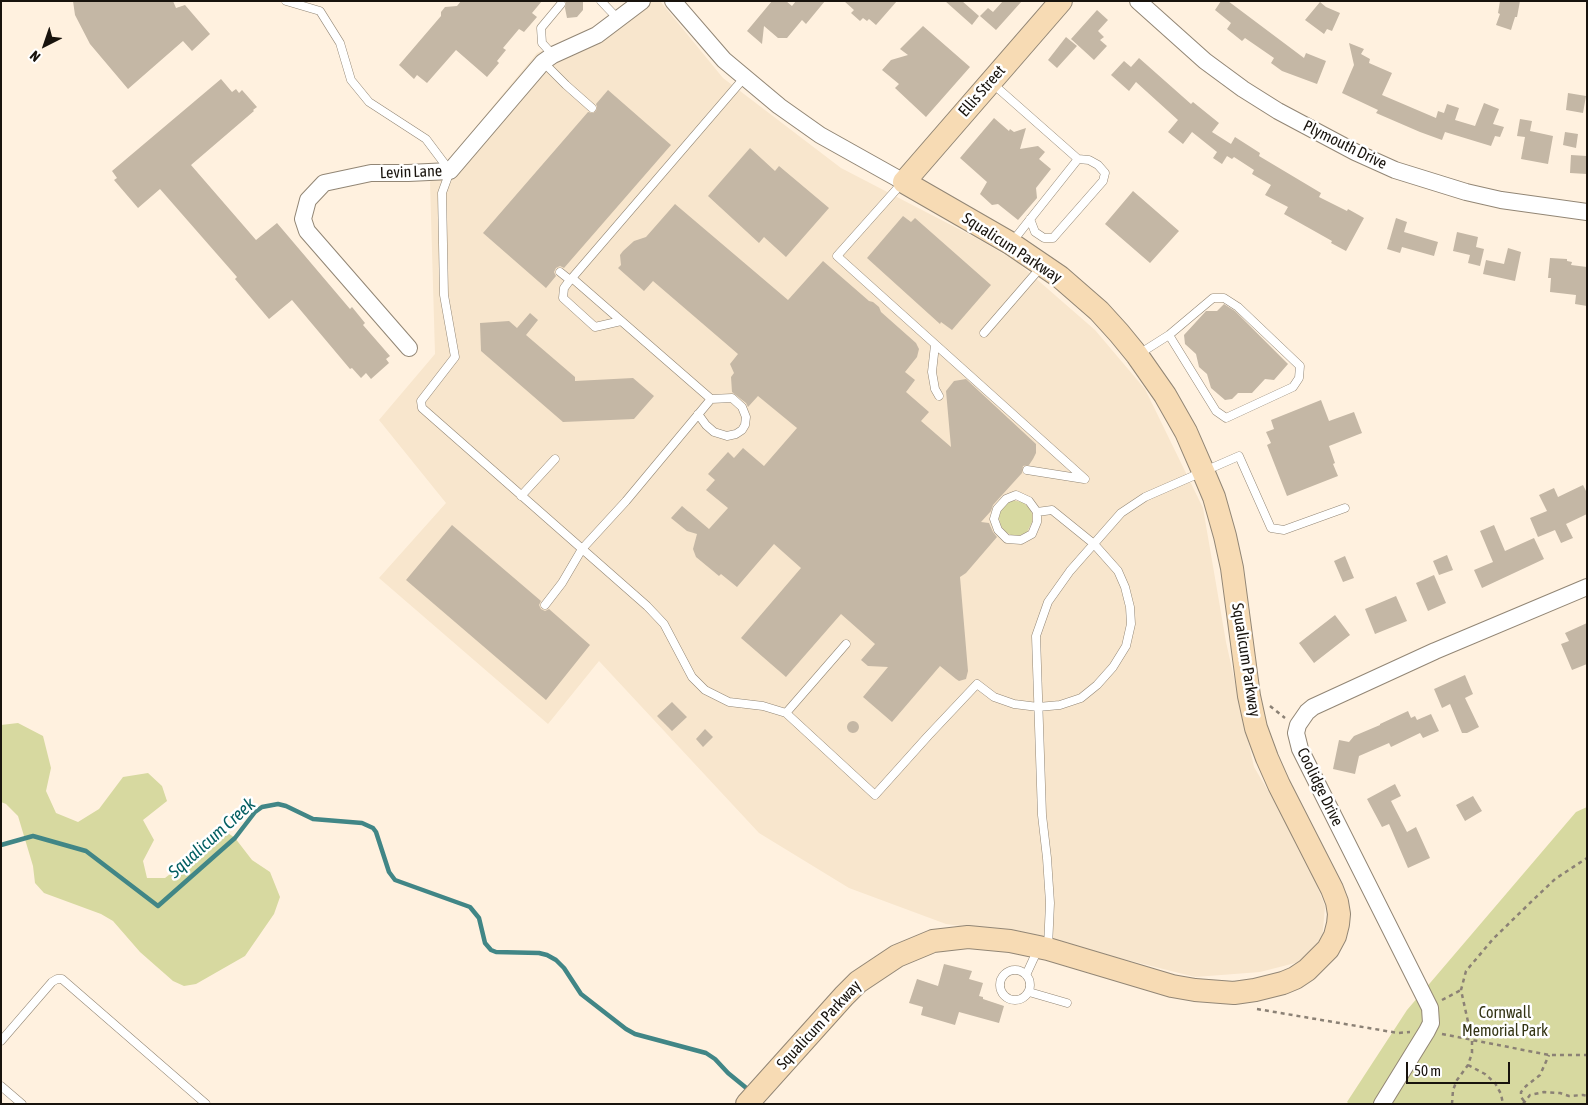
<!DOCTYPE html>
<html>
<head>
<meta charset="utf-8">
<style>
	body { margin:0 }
	#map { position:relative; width:1588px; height:1105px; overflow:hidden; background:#fff1df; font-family:"Asap Condensed",sans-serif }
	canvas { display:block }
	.frame { position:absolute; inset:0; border:2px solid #18130d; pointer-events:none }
	.north { position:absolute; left:20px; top:20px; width:50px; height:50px; -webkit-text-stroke:4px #fff; paint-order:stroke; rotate:221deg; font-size:14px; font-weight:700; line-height:20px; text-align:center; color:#18130d }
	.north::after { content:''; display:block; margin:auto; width:18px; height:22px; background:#18130d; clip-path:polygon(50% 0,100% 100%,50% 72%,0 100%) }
	.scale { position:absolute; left:1406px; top:1062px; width:104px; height:22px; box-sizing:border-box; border:2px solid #18130d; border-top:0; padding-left:6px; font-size:15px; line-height:18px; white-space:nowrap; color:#18130d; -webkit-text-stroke:4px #fff; paint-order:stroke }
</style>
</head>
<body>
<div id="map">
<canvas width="1588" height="1105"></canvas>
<div class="frame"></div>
<div class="north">N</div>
<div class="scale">50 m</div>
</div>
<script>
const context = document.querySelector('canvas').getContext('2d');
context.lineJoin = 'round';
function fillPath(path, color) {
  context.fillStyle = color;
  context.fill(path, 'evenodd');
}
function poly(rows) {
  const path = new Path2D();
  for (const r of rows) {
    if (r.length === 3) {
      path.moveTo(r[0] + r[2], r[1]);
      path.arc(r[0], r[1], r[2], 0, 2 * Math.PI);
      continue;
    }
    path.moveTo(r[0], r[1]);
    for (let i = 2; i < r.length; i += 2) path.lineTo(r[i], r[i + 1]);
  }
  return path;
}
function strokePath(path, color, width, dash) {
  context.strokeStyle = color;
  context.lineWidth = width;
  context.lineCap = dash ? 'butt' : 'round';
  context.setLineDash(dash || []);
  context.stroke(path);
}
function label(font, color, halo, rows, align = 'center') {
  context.font = font + ' "Asap Condensed",sans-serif';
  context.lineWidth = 5;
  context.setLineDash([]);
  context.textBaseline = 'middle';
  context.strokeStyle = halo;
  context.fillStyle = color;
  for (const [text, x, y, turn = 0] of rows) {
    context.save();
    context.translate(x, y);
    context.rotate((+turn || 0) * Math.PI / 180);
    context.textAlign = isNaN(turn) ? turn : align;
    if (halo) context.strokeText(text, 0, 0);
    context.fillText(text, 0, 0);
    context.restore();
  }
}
const built = poly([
	[627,1,660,1,723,78,841,168,978,239,1017,262,1095,330,1145,389,1203,508,1226,642,1254,767,1302,848,1325,906,1322,941,1303,961,1260,972,1195,977,1032,936,946,924,849,888,759,833,599,661,548,724,379,578,446,503,379,420,435,354,430,182,537,53,596,26]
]);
const green = poly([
	[1009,500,1023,502,1030,509,1032,514,1032,522,1027,532,1019,536,1011,535,1006,532,1001,526,999,518,1000,511],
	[18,723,43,736,51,768,46,791,56,813,78,822,99,809,123,777,148,773,162,786,167,801,143,820,154,840,143,861,147,878,165,878,225,831,235,838,252,860,270,872,280,897,274,914,245,956,196,984,184,986,173,981,140,952,113,921,101,914,44,893,35,883,33,866,18,816,6,804,1,802,1,725],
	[1587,807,1587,1104,1349,1104,1347,1102,1407,1010,1576,812]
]);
const stream = poly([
	[1,845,33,836,86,851,158,906,235,838,255,812,262,807,278,804,286,806,313,819,362,823,373,828,376,832,389,872,395,880,470,907,479,918,485,943,491,950,496,952,539,953,547,955,556,960,564,968,581,994,626,1029,635,1034,706,1053,715,1059,728,1073,750,1091]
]);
const building = poly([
	[73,1,173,1,176,8,185,5,210,34,192,51,183,41,128,89,90,44,75,15],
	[461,1,542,1,532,13,537,17,524,32,519,29,503,48,506,50,497,61,499,63,487,77,456,50,427,83,417,75,414,79,399,65,441,16,441,12,445,7,457,6],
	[566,1,583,1,583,10,577,17,567,18,565,8],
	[772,1,786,1,792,6,796,1,825,1,806,24,802,20,787,38,778,38,764,26,762,44,747,31],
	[844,1,897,1,876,25,869,19,867,21,863,18,860,21,851,13,854,10],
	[945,1,962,1,979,16,972,25],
	[1003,1,1022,1,996,30,980,16,988,8,993,12],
	[1221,1,1228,1,1304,58,1306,53,1326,61,1317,84,1282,71,1271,63,1274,58,1245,38,1242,41,1227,29,1231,23,1215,10],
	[1500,1,1520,1,1517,17,1515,17,1511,30,1496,25,1500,14,1498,13],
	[1320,2,1326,7,1340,13,1332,31,1327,29,1324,34,1305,20],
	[1097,10,1108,20,1098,31,1104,37,1100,40,1107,46,1094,60,1071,39],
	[923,26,970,67,926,117,895,88,899,84,882,70,891,60,908,55,900,49],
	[1066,37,1077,46,1057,68,1048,60],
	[1349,43,1364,49,1361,54,1370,59,1369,63,1392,73,1382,95,1436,118,1438,111,1444,113,1447,104,1459,108,1455,120,1475,126,1484,103,1499,109,1493,124,1504,127,1500,137,1495,136,1491,146,1445,132,1442,140,1420,132,1376,113,1378,110,1342,93,1354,65],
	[1139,58,1191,104,1193,102,1219,123,1212,132,1231,144,1235,137,1260,153,1259,156,1321,193,1319,197,1347,211,1348,209,1364,218,1346,251,1331,243,1332,241,1284,214,1288,207,1265,195,1271,185,1252,174,1254,170,1234,157,1232,159,1227,156,1222,164,1213,158,1217,152,1192,132,1183,144,1168,132,1178,120,1136,82,1129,91,1111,75,1124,61,1131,67],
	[221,79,232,92,236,89,239,93,242,90,257,107,253,110,254,111,191,165,256,240,277,223,350,309,352,307,365,323,363,325,390,356,386,359,389,363,371,379,366,373,361,378,352,368,350,369,292,300,269,319,235,279,237,277,160,189,138,208,114,180,117,178,112,171],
	[608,90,671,145,564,268,560,266,556,268,554,272,556,276,546,288,483,233,588,112,593,113,596,111,597,107,596,104],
	[1568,93,1586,96,1583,113,1566,110],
	[994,118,1009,131,1010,129,1014,132,1026,128,1020,149,1038,146,1045,152,1039,159,1051,169,1036,188,1037,198,1018,220,998,204,992,205,980,194,987,182,960,158],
	[1520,119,1532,121,1530,131,1553,136,1548,164,1521,159,1525,137,1517,136],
	[1565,132,1578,134,1576,148,1563,145],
	[750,148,775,171,779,166,829,208,786,257,764,237,759,243,708,196],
	[1571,155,1587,156,1587,174,1570,173],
	[1133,191,1179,231,1150,263,1105,224],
	[675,204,788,300,823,261,869,301,873,302,879,307,881,312,916,343,919,349,917,357,905,372,915,380,906,392,929,412,921,421,951,447,946,391,954,381,966,379,1036,444,1036,453,1033,459,1029,465,1023,466,1022,473,993,505,991,511,981,522,989,523,993,532,997,537,966,573,960,577,968,671,966,679,959,681,956,679,940,666,892,722,863,697,888,667,868,666,861,660,875,644,841,614,786,677,741,638,801,568,774,544,737,587,721,574,719,576,696,557,693,549,697,534,687,531,671,518,682,506,709,529,728,508,706,490,715,480,708,474,728,452,734,458,743,448,764,466,797,428,758,396,748,407,746,403,732,392,731,377,734,373,730,364,738,354,653,281,644,291,618,268,621,265,620,255,623,251,634,241,646,237],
	[903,216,911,222,915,218,991,285,952,330,941,322,940,324,867,258],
	[1396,218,1407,222,1404,232,1438,242,1434,256,1402,247,1400,253,1387,249],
	[1457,232,1478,237,1476,247,1484,249,1480,266,1468,263,1470,255,1453,251],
	[1508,248,1521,252,1515,281,1483,274,1486,260,1504,264],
	[1550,258,1567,259,1567,261,1572,262,1571,265,1587,267,1587,306,1575,304,1576,295,1550,292,1551,278,1548,278],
	[1224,304,1235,311,1288,364,1274,380,1265,379,1252,393,1238,393,1232,399,1225,400,1211,388,1207,374,1199,367,1196,354,1185,344,1184,335,1206,311,1217,311],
	[530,313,538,320,526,335,575,377,575,381,633,378,654,396,634,419,563,422,481,351,480,323,509,321,517,328],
	[1321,400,1329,421,1354,412,1362,433,1329,446,1335,463,1333,464,1338,476,1287,496,1267,445,1271,443,1266,432,1274,429,1271,420],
	[1583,485,1587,493,1587,514,1566,524,1573,538,1561,543,1555,530,1538,537,1530,518,1547,511,1539,495,1554,488,1558,497],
	[452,525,541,601,539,605,541,609,545,611,549,609,590,645,546,700,406,580],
	[1494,525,1505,551,1534,538,1544,559,1482,588,1474,570,1493,562,1480,531],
	[1447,555,1453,570,1439,575,1433,561],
	[1345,556,1354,578,1343,582,1334,561],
	[1434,575,1446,603,1428,611,1416,583],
	[1396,596,1407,621,1375,634,1365,609],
	[1335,615,1350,635,1314,663,1299,643],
	[1587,623,1587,664,1572,670,1561,644,1569,641,1565,633],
	[1465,675,1473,694,1465,698,1479,727,1467,733,1462,733,1450,704,1442,708,1434,689],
	[672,702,687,717,672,731,657,716],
	[1408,711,1411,718,1415,716,1417,720,1431,714,1439,731,1423,738,1420,733,1391,747,1389,743,1359,756,1355,774,1333,769,1339,740,1349,742,1354,736,1380,725,1380,724],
	[853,727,6],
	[705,729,713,737,703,747,696,739],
	[1395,784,1401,796,1391,801,1407,832,1416,827,1430,858,1408,868,1389,824,1382,827,1367,799],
	[1473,796,1482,811,1465,821,1456,805],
	[944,964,972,971,969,979,983,983,979,996,983,997,983,999,1004,1006,999,1023,959,1012,955,1025,921,1015,923,1007,909,1003,917,979,938,986]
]);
const path = poly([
	[1270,706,1285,718],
	[1442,1000,1461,990],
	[1257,1009,1398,1033,1410,1032],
	[1442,1034,1549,1055,1587,1055],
	[1468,1065,1485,1074,1495,1083,1501,1094,1503,1104],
	[1524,1101,1521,1097,1521,1092,1526,1086,1540,1075,1549,1055],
	[1452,1104,1453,1090,1457,1080,1468,1065,1472,1053,1472,1040,1461,990,1466,971,1493,939,1532,901,1555,879,1587,858],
	[1523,1104,1530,1095,1544,1092,1560,1093,1569,1096,1583,1095,1587,1096]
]);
const lane = poly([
	[286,1,320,11,340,43,351,80,369,102,426,139,450,171,442,193,444,295,455,357,421,401,422,408,647,606,664,624,692,677,705,690,729,702,763,706,786,713,875,795,928,736,977,684,994,697,1014,704,1038,707,1060,705,1081,698,1097,685,1113,667,1126,646,1131,624,1130,607,1125,587,1118,571,1094,544,1052,510,1037,512,1029,501,1016,495,1006,499,997,509,994,519,998,530,1007,539,1021,540,1032,534,1037,522,1037,512],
	[601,1,618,19],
	[553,55,542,43,541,28,561,4],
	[543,62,566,85,592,108],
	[993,84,1078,159,1012,242],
	[903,182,837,256,1085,479],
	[1030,219,1035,232,1044,238,1053,238,1103,181,1105,173,1098,165,1089,160,1078,159],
	[560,272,570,280,572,278,711,399,732,398,742,407,746,417,745,425,742,430,736,434,727,436,714,432,706,425,698,414],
	[572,278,744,78],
	[570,280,564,288,563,298,595,327,621,321],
	[984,333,1042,266],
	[935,345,932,372,935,389,939,396],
	[1139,354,1169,335,1213,298,1224,298,1238,307,1300,366,1299,378,1293,387,1226,418,1216,411,1169,335],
	[1027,470,1084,479],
	[521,496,555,459],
	[545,605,562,583,582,549,626,501,711,399],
	[786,713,846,644],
	[1048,947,1050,903,1047,858,1042,815,1036,636,1048,602,1070,571,1121,513,1145,497,1239,456,1271,528,1284,530,1345,508],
	[1015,985,15],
	[1026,975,1038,949],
	[1029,992,1067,1003],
	[1,1041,52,982,57,979,62,979,206,1104],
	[1,1086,22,1104]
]);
const street = poly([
	[673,1,724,60,779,106,820,135,904,182],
	[1138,1,1205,61,1243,89,1278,111,1355,152,1395,170,1466,192,1501,200,1587,212],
	[409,348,307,231,303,219,308,200,324,183,371,173,408,173,450,171,543,62,553,55,597,35,642,1],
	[1382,1104,1427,1031,1431,1023,1430,1008,1300,749,1296,733,1298,725,1307,712,1313,707,1435,651,1587,587]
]);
const secondary = poly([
	[747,1104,844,996,858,982,897,956,933,941,968,937,1010,941,1048,949,1172,986,1195,990,1234,993,1255,990,1283,983,1295,978,1307,970,1328,949,1335,936,1338,924,1339,914,1337,902,1332,889,1279,785,1267,758,1256,728,1249,696,1232,568,1225,536,1214,497,1203,471,1186,432,1165,395,1137,355,1119,333,1099,311,1060,277,1010,243,904,182,1061,1]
]);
const streetNames = [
	["Ellis Street",982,91,-49],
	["Plymouth Drive",1345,145,26],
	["Levin Lane",411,172,-2],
	["Squalicum Parkway",1012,248,33],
	["Squalicum Parkway",1246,660,81],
	["Coolidge Drive",1320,787,64],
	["Squalicum Parkway",819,1025,-47]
];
const parkNames = [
	["Cornwall",1505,1013],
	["Memorial Park",1505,1031]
];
const waterNames = [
	["Squalicum Creek",212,838,-42]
];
fillPath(built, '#f8e6cd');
fillPath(green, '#d7d9a0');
strokePath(stream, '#418686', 4.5);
fillPath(building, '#c4b7a5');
strokePath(lane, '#928675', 9);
strokePath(street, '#928675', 18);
strokePath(secondary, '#928675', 24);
strokePath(path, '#8b8175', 2.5, [4, 4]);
strokePath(lane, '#fff', 8);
strokePath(street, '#fff', 16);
strokePath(secondary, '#f7dbb4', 22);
label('16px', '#18130d', '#fff', streetNames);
label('16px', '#333414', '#fff', parkNames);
label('italic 18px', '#025e61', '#fff', waterNames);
</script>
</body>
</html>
